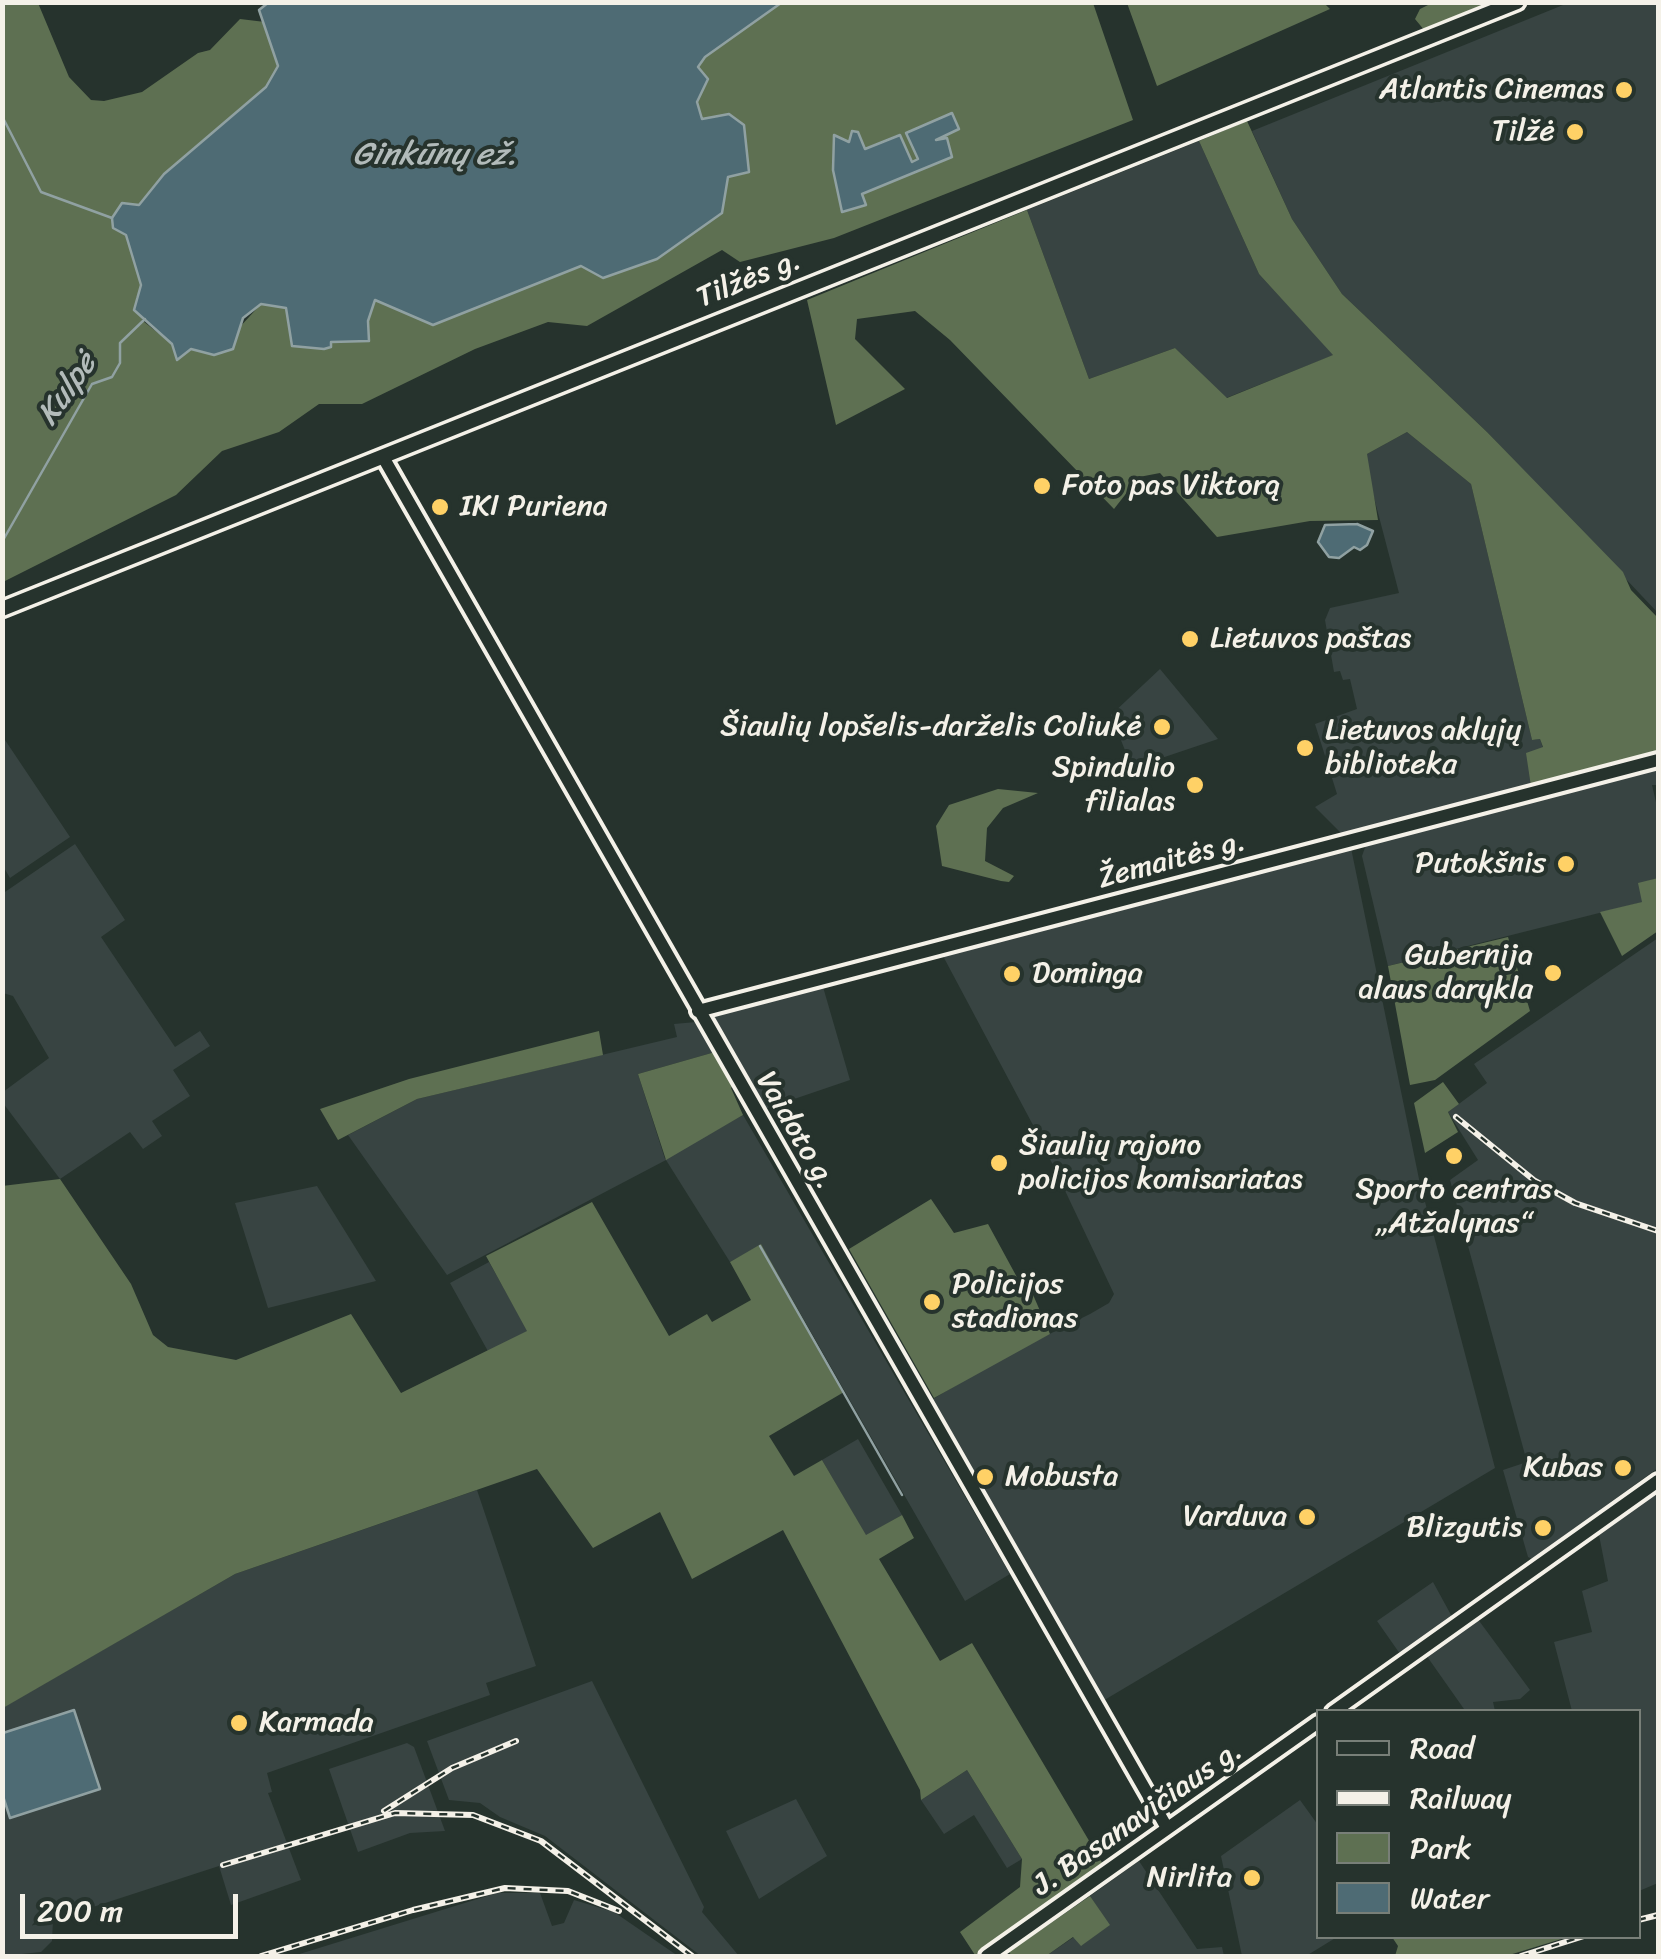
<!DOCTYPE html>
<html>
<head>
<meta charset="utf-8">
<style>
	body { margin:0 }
	#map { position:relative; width:1661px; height:1959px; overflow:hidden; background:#26332d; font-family:Sriracha,sans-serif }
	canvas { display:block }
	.frame { position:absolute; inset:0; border:5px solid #f4f1e8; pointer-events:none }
	.legend { position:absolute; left:1316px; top:1709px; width:325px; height:230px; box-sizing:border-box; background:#26332d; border:2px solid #787f78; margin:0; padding:12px 18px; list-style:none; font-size:30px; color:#f4f1e8 }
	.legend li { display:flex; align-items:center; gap:20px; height:50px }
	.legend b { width:50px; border:2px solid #787f78 }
	.scale { position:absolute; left:20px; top:1894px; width:218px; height:45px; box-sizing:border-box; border:5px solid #f4f1e8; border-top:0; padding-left:12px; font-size:30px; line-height:35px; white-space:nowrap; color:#f4f1e8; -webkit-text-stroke:8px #26332d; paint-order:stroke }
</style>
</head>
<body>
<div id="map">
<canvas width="1661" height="1959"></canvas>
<div class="frame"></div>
<ul class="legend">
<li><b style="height:12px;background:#26332d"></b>Road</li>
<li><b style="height:12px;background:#f4f1e8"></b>Railway</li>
<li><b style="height:28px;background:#5e7052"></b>Park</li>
<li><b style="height:28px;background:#4e6b74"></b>Water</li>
</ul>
<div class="scale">200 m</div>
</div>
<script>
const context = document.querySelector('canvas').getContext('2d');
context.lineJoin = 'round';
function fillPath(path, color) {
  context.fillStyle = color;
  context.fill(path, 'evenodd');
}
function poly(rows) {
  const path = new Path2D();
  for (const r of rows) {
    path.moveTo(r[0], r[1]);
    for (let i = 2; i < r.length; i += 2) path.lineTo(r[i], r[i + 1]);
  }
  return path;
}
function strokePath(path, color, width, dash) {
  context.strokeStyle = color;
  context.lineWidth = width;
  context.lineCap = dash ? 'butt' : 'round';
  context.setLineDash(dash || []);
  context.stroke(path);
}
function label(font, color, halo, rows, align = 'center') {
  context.font = font + ' Sriracha,sans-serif';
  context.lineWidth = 8;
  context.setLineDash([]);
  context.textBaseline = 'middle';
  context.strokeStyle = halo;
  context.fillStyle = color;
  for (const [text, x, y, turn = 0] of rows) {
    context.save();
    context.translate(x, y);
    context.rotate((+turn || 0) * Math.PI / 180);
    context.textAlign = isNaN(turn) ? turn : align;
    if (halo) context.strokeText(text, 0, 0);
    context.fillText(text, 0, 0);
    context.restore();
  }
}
const built = poly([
	[1568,3,1658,3,1658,613,1487,432,1342,294,1292,219,1252,131],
	[1199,141,1259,274,1334,355,1226,398,1175,348,1089,379,1027,210],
	[1407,432,1471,484,1532,740,1540,739,1543,748,1532,793,1349,841,1315,807,1337,794,1315,724,1357,709,1350,679,1343,680,1340,671,1334,672,1325,620,1330,608,1399,593,1366,467,1367,454],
	[1160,669,1218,739,1132,768,1111,715],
	[3,737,70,837,10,878,3,866],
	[1658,764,1658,785,1652,785,1658,811,1658,878,1639,884,1643,902,1388,966,1362,856,1367,842],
	[75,844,125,920,101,937,175,1047,200,1031,210,1046,173,1070,190,1096,152,1121,162,1136,143,1149,130,1132,60,1179,3,1103,3,1092,49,1058,13,996,3,993,2,894],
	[1351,848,1419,1179,1495,1468,1096,1705,923,1405,1005,1356,1090,1314,1109,1303,1114,1294,1042,1142,943,956],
	[1658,938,1658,1468,1532,1559,1528,1557,1503,1470,1527,1462,1450,1180,1478,1160,1448,1112,1487,1083,1474,1064],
	[821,980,850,1080,756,1112,698,1011],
	[696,1022,715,1052,638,1074,665,1159,743,1115,1010,1574,965,1601,761,1245,730,1262,666,1160,447,1275,348,1135,417,1099,677,1037,674,1024],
	[317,1186,376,1281,268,1308,235,1203],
	[489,1262,528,1331,489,1353,450,1283],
	[858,1439,902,1515,866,1536,822,1460],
	[477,1490,536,1666,486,1683,490,1695,267,1773,272,1792,268,1793,301,1880,231,1905,219,1866,53,1920,52,1941,41,1952,3,1956,2,1708,235,1574],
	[1658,1493,1658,1883,1639,1891,1638,1712,1572,1711,1554,1642,1592,1632,1582,1591,1608,1581,1599,1535],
	[1433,1582,1456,1624,1405,1661,1377,1621],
	[1477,1618,1530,1690,1520,1699,1493,1702,1495,1711,1461,1711,1464,1709,1426,1655],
	[592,1681,704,1907,702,1912,739,1956,701,1956,545,1836,500,1817,480,1803,449,1800,427,1741],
	[407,1743,414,1747,445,1831,410,1833,358,1852,329,1769],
	[967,1770,1022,1859,1007,1868,974,1815,944,1834,921,1800],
	[796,1799,827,1856,759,1899,726,1831],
	[1300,1800,1318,1825,1318,1936,1337,1937,1306,1956,1242,1956,1221,1856],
	[1139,1861,1197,1949,1222,1947,1224,1956,1046,1956,1074,1937,1082,1945,1109,1925,1090,1896],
	[497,1893,540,1893,552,1926,564,1923,574,1900,614,1912,678,1956,293,1956]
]);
const green = poly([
	[11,3,38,3,69,77,91,100,104,101,142,92,198,53,210,50,240,19,265,22,278,66,266,87,164,174,144,201,113,228,126,235,142,285,136,299,143,321,172,344,214,355,261,304,286,308,330,342,369,341,368,321,375,299,433,325,581,266,702,120,697,102,708,79,698,67,704,58,781,3,1093,3,1133,120,834,238,740,262,722,250,587,326,548,322,475,349,362,404,319,404,279,432,222,451,176,495,3,582,2,6],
	[951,113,958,130,935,140,952,157,861,195,842,212,833,170,839,137,850,142,852,133,858,133,864,150,900,135,911,162,918,159,907,133],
	[1324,3,1330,9,1157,86,1127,3],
	[1432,3,1499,3,1425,31,1415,19,1420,9],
	[1247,121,1292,219,1342,294,1487,432,1623,572,1631,590,1658,618,1658,760,1532,793,1526,753,1543,747,1540,739,1532,740,1471,484,1407,432,1367,454,1378,520,1310,521,1217,537,1160,473,1139,477,1114,509,950,340,915,311,857,319,855,339,905,389,836,425,807,300,1027,210,1089,379,1175,348,1227,398,1333,355,1259,274,1199,141],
	[998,789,1038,793,1003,808,987,828,985,861,1014,876,1009,882,1001,881,942,866,936,826,949,805],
	[1658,878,1658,931,1622,956,1600,912,1642,902,1638,883],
	[1508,937,1530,1011,1435,1080,1410,1085,1388,966],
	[599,1031,603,1055,417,1099,338,1140,320,1109,409,1079],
	[715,1052,734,1085,731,1088,743,1115,666,1160,638,1074],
	[1443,1082,1459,1104,1448,1112,1458,1132,1425,1153,1414,1103],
	[60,1179,131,1284,153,1335,168,1347,236,1360,351,1314,401,1393,527,1331,486,1256,592,1202,669,1336,707,1314,712,1322,751,1300,730,1262,761,1244,844,1392,769,1436,794,1476,822,1460,866,1535,902,1515,914,1538,879,1559,940,1661,972,1643,1104,1866,975,1955,960,1932,1020,1887,1022,1859,967,1770,921,1800,920,1790,783,1530,692,1579,660,1512,593,1548,537,1469,235,1574,3,1708,2,1186],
	[931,1199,954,1233,988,1224,1025,1292,1031,1290,1050,1334,934,1398,849,1249],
	[1090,1896,1110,1925,1081,1946,1073,1937,1046,1956,1012,1956,1009,1952],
	[1392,1937,1568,1937,1506,1956,1395,1956,1398,1946]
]);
const water = poly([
	[269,2,781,2,781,3,705,57,698,67,708,79,697,102,702,119,729,114,744,125,749,172,728,177,722,213,657,259,603,278,581,266,433,325,375,300,368,321,369,341,331,342,331,347,324,349,292,346,286,308,261,304,243,318,233,349,214,355,191,349,177,360,172,344,134,310,141,285,126,235,113,228,112,218,122,203,139,205,164,174,266,87,278,66,259,10,269,2],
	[952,113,959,129,936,140,947,138,952,157,862,194,866,205,842,212,833,170,834,135,849,142,852,131,858,132,865,149,900,135,912,162,918,159,906,133,952,113],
	[1357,524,1373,531,1367,545,1360,550,1354,547,1339,558,1329,557,1318,542,1325,525,1357,524],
	[74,1710,100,1789,10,1818,3,1796,3,1733,74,1710]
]);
const stream = poly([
	[2,116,41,192,112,218],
	[2,542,92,384,112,377,120,363,120,343,145,319],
	[760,1246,902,1495]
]);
const major = poly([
	[383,457,1167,1828],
	[698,1011,1658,760],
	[1333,1712,1658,1481],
	[987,1956,1318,1722]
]);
const highway = poly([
	[2,609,1517,2]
]);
const rail = poly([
	[1456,1117,1535,1181,1575,1203,1658,1231],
	[384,1811,452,1768,516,1741],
	[223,1865,395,1813,473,1815,541,1841,692,1956],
	[1638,1920,1658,1915],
	[261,1956,413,1910,505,1888,568,1891,619,1911],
	[1521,1956,1584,1936]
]);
const markers = [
	[1624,90,10,"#ffd166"],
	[1575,132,10,"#ffd166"],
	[1042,486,10,"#ffd166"],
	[440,507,10,"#ffd166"],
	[1190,639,10,"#ffd166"],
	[1162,727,10,"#ffd166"],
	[1305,748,10,"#ffd166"],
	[1195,785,10,"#ffd166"],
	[1566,864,10,"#ffd166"],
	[1553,973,10,"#ffd166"],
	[1012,974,10,"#ffd166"],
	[1454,1156,10,"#ffd166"],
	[999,1163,10,"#ffd166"],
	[932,1302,10,"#ffd166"],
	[1623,1468,10,"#ffd166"],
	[985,1477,10,"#ffd166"],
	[1307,1517,10,"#ffd166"],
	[1543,1528,10,"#ffd166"],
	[239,1723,10,"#ffd166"],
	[1252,1878,10,"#ffd166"]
];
const poiNames = [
	["Atlantis Cinemas",1604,90],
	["Tilžė",1555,132],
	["Foto pas Viktorą",1062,486,"left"],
	["IKI Puriena",460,507,"left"],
	["Lietuvos paštas",1210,639,"left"],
	["Šiaulių lopšelis-darželis Coliukė",1142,727],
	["Lietuvos aklųjų",1325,731,"left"],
	["biblioteka",1325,765,"left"],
	["Spindulio",1175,768],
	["filialas",1175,802],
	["Putokšnis",1546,864],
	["Gubernija",1533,956],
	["alaus darykla",1533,990],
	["Dominga",1032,974,"left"],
	["Šiaulių rajono",1019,1146,"left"],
	["policijos komisariatas",1019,1180,"left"],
	["Sporto centras",1454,1190,"center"],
	["„Atžalynas“",1454,1224,"center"],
	["Policijos",952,1285,"left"],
	["stadionas",952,1319,"left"],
	["Kubas",1603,1468],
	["Mobusta",1005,1477,"left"],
	["Varduva",1287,1517],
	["Blizgutis",1523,1528],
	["Karmada",259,1723,"left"],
	["Nirlita",1232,1878]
];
const streetNames = [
	["Tilžės g.",749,280,-22],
	["Žemaitės g.",1172,861,-15],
	["Vaidoto g.",795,1131,60],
	["J. Basanavičiaus g.",1138,1819,-35]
];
const waterNames = [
	["Ginkūnų ež.",435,156],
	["Kulpė",68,390,-55]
];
fillPath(built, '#384442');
fillPath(green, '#5e7052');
fillPath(water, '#4e6b74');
strokePath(water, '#90a1a2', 2.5);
strokePath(stream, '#90a1a2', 2.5);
strokePath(major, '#f4f1e8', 20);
strokePath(highway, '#f4f1e8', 21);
strokePath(major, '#26332d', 12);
strokePath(highway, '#26332d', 14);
strokePath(rail, '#f4f1e8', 6);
strokePath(rail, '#26332d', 2.5, [8]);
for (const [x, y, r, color] of markers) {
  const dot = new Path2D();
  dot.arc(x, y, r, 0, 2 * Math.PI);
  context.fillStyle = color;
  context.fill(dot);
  strokePath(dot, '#26332d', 4);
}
label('30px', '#f4f1e8', '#26332d', poiNames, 'right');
label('30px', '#f4f1e8', '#26332d', streetNames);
label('italic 32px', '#b2bbba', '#26332d', waterNames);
</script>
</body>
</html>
